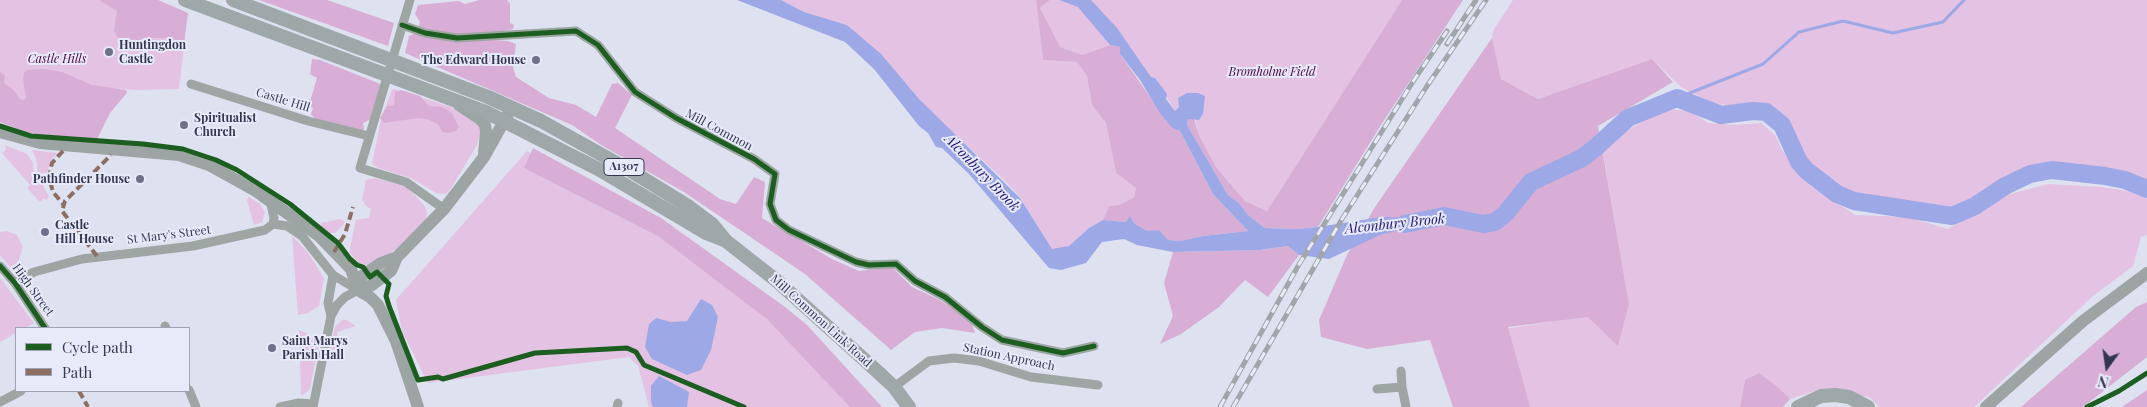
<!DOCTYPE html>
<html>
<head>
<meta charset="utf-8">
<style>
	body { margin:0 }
	#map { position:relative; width:2147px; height:407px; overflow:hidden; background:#dee1ef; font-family:"Playfair Display",serif }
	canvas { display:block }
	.legend { position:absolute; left:15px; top:327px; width:175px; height:65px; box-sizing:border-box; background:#e7eaf8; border:1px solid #9fa2b5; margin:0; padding:6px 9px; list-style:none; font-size:15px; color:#323750 }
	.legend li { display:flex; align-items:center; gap:10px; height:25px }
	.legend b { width:25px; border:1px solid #9fa2b5 }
	.north { position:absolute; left:2082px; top:342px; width:50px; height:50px; -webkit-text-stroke:4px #e7eaf8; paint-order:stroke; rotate:194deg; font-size:14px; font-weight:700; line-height:20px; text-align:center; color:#323750 }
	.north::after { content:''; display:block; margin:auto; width:18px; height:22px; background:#323750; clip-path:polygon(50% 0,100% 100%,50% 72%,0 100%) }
</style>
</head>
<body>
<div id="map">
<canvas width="2147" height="407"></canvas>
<ul class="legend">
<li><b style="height:6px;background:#1b5e20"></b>Cycle path</li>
<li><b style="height:6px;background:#8d6e63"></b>Path</li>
</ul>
<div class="north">N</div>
</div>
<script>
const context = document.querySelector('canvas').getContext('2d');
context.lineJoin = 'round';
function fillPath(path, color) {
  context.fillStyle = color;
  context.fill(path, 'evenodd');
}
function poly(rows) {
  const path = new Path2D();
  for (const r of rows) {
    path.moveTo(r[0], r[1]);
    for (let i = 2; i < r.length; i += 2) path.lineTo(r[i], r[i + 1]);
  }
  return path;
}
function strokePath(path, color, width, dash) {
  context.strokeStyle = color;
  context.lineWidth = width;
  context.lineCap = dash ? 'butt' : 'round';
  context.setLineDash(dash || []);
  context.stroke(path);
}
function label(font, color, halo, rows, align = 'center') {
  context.font = font + ' "Playfair Display",serif';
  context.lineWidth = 4;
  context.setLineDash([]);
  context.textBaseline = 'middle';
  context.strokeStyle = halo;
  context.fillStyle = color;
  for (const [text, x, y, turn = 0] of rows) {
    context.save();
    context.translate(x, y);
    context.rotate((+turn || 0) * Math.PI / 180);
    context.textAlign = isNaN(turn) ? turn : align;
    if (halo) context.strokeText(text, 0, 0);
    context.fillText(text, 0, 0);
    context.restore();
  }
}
const green = poly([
	[0,0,158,0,188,13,179,89,137,90,107,88,97,139,37,134,23,131,0,122],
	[781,0,1036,0,1043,60,1077,62,1087,76,1092,105,1106,123,1116,173,1136,188,1134,197,1119,205,1109,206,1103,220,1089,228,1069,246,1052,250,1020,197,1002,178,928,110,847,25,804,12],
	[1050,0,1059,0,1078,6,1110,45,1082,55,1059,47,1040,8],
	[1091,0,1402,0,1267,211,1245,201,1216,167,1199,135,1195,119,1179,107,1175,111,1155,78,1151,77],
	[1513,0,2147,0,2147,181,2112,171,2043,165,2022,171,1952,210,1848,195,1804,161,1786,121,1763,107,1713,104,1681,87,1652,59,1538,99,1501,79,1492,38,1493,31],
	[394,89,451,107,476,122,481,129,477,145,451,188,446,194,436,193,411,178,378,168,372,164,381,120,392,90],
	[1667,109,1689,111,1709,123,1735,125,1761,123,1775,135,1782,150,1811,186,1855,215,1908,217,1948,229,1996,198,2048,184,2101,187,2147,194,2147,235,2141,237,2133,266,2093,296,1974,407,1880,407,1869,397,1821,389,1790,399,1759,373,1745,380,1740,407,1528,407,1505,329,1588,316,1618,345,1629,304,1602,147,1620,134],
	[5,145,27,154,33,163,34,177,43,178,42,183,49,197,46,200,44,198,40,202,27,188,30,185,2,153,6,150],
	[32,150,59,153,52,158,47,173,38,173,36,159],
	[527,151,659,221,872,407,649,407,638,366,629,357,428,383,402,331,396,300],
	[375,178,407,187,424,205,427,213,426,219,399,247,381,260,367,265,359,263,350,253,350,248,356,220,369,218,371,209,366,206,362,200,366,180],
	[249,197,260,204,265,212,262,222,254,225,247,200],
	[340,219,344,221,344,224,335,233,329,233,321,226,321,223],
	[7,231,17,235,23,247,18,262,11,268,0,255,0,232],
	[292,236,307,251,324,278,319,306,308,313,298,315],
	[0,278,34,323,25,328,16,328,16,333,0,342],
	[342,320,347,320,356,326,337,332,338,349,336,353,331,354,329,353,335,327],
	[299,330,317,338,319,341,310,389,303,395,301,395]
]);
const forest = poly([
	[99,0,158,0,188,13,184,41,166,38,144,38,135,42,126,42,118,38,114,31,117,11],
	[259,0,327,0,394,23,388,46],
	[479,0,507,0,510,4,510,23,514,25,513,29,489,34,446,37,508,41,516,44,513,67,516,77,549,98,576,105,596,117,612,84,618,83,632,95,615,128,720,199,736,204,754,177,765,182,762,218,832,259,859,271,892,267,912,287,940,300,971,321,975,333,942,328,915,332,891,350,805,274,684,192,601,145,572,125,405,53,409,36,417,33,420,22,415,14,418,5,459,1,465,4],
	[1036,0,1050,0,1040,8,1060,47,1082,55,1110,45,1120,47,1120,54,1172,128,1180,131,1213,194,1248,231,1203,236,1180,241,1167,240,1159,230,1147,232,1135,224,1130,216,1126,222,1103,220,1109,206,1119,205,1134,197,1136,188,1116,173,1106,123,1092,105,1087,76,1077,62,1043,60],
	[1402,0,1463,0,1381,125,1318,227,1296,229,1265,228,1248,215,1239,203,1228,195,1187,125,1188,119,1194,119,1199,135,1216,167,1245,201,1267,211],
	[1492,38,1501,79,1538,99,1652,59,1673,82,1598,126,1629,304,1618,346,1588,317,1508,327,1530,407,1453,407,1430,340,1367,349,1321,337,1319,320,1347,255,1375,207],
	[312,59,320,60,383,85,374,118,363,123,364,129,361,131,315,119,311,114,313,108,309,105,317,78,310,74],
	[44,69,62,72,92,85,126,90,127,93,110,113,97,139,37,134,23,131,0,122,0,72,5,76,4,83,13,89,20,99,24,100,26,98,23,78,24,73,27,70],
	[401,90,420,96,429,106,442,107,452,113,459,127,456,131,449,133,442,132,438,124,427,119,418,118,384,123,380,118,387,106,394,106,395,92],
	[533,148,661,218,785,307,807,325,882,407,850,407,767,319,658,236,524,168],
	[1288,246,1299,255,1268,297,1245,280,1219,307,1181,334,1160,344,1173,316,1164,283,1173,252,1260,250],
	[2147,302,2147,357,2083,407,2021,407,2136,307],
	[1759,373,1779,388,1790,399,1783,407,1740,407,1745,380],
	[2147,390,2147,407,2121,407,2122,407]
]);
const water = poly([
	[737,0,781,0,804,12,847,25,881,54,919,99,1020,198,1052,249,1069,246,1089,228,1103,220,1126,222,1130,216,1135,224,1147,231,1159,230,1168,240,1180,241,1203,236,1248,231,1213,194,1180,131,1172,128,1160,113,1140,80,1120,54,1120,47,1110,45,1078,7,1059,0,1091,0,1117,28,1151,77,1155,78,1167,94,1166,99,1175,111,1179,107,1178,98,1187,93,1198,93,1205,96,1203,114,1199,120,1188,119,1187,125,1228,195,1239,203,1248,215,1265,228,1296,229,1318,227,1381,217,1442,219,1380,235,1329,259,1299,255,1288,246,1260,250,1173,252,1137,245,1124,239,1102,242,1086,263,1061,270,1049,268,969,174,942,148,936,147,928,133,919,126,874,69,845,42],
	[701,299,712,305,718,317,711,350,701,370,687,375,652,359,645,347,649,324,656,318,671,322,687,321],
	[659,376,689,392,687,407,653,407,651,402,651,386]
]);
const stream = poly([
	[1677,98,1763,64,1799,32,1843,21,1893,33,1943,22,1964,0]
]);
const river = poly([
	[1405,224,1444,216,1483,224,1495,222,1505,214,1531,182,1582,158,1595,148,1628,118,1677,98,1721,115,1753,111,1766,112,1782,125,1799,162,1807,171,1837,194,1854,201,1952,216,1975,206,2005,186,2030,174,2052,170,2105,176,2125,180,2147,189]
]);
const street = poly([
	[410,0,360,168,406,182,444,209],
	[402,25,425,33,457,38,576,31,598,45,635,92,676,118,754,159,775,174,770,204,776,220,789,230,856,262,869,265,896,264,915,281,945,297,982,327,1002,340,1063,353,1094,346],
	[191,84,308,121,369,136],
	[273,224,287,226,302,236,333,275,328,303,331,316],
	[0,266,15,283,45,328],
	[333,275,358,290],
	[15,283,34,272,82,259,193,246,265,230,273,224,274,218,270,200],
	[165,326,166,328],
	[1401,371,1402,387],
	[894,387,929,361,954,358,979,361,1031,377,1098,385],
	[1377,389,1402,387,1406,407],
	[189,390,196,407],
	[0,402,21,391],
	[280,407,299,403,313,404],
	[313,407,331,316,337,305,345,297,358,290],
	[617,407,618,403]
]);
const secondary = poly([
	[459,105,480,119,485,125,486,131,484,155],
	[0,132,40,143,179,155,209,165,256,191,319,236,351,269,358,290,370,297,378,305,396,341,418,407],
	[358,290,372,285,391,271,397,257,444,209,484,157,512,107],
	[358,290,359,278,381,263,397,257],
	[1986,407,2083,321,2147,273]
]);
const primary = poly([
	[185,0,486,112,600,170,706,233,724,240],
	[233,0,488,97,541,121,631,171,688,206,712,224,726,241,777,281,878,372,894,387,909,407],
	[1798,407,1821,396,1835,395,1849,397,1868,407]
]);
const rail = poly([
	[1447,44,1476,0],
	[1220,407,1298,266,1414,80,1447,31],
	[1233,407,1342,219,1427,86,1486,0]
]);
const quiet = poly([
	[63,151,52,163,49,177,53,192,63,204],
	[334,252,345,234,353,207],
	[97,256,62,211,65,201,111,155],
	[79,391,88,407]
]);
const cycleway = poly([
	[402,25,425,33,457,38,576,31,598,45,635,92,676,118,754,159,775,174,770,204,776,220,789,230,856,262,869,265,896,264,915,281,945,297,982,327,1002,340,1063,353,1094,346],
	[0,126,31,136,143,144,183,149,216,160,237,170,290,204,338,243,350,259,357,265,363,267,370,277,377,272,389,284,386,296,389,306,418,380,438,377,443,379,535,353,627,348,636,352,644,365,744,407],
	[0,266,15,283,45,328],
	[2087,407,2119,391,2147,373]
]);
const markers = [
	[109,52,5,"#6e7288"],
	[536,60,5,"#6e7288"],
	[184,125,5,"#6e7288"],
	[140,179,5,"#6e7288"],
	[45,232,5,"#6e7288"],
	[272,348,5,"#6e7288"]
];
const shields = [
	[624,167,40]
];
const shieldNames = [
	["A1307",624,167]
];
const poiNames = [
	["Huntingdon",119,45],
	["Castle",119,59],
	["The Edward House",526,60,"right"],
	["Spiritualist",194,118],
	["Church",194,132],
	["Pathfinder House",130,179,"right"],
	["Castle",55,225],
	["Hill House",55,239],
	["Saint Marys",282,341],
	["Parish Hall",282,355]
];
const parkNames = [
	["Castle Hills",57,59],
	["Bromholme Field",1272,72]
];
const streetNames = [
	["Castle Hill",283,100,17],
	["Mill Common",719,130,28],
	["St Mary's Street",169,235,-7],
	["High Street",33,290,54],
	["Mill Common Link Road",821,321,42],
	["Station Approach",1009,357,12]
];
const waterNames = [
	["Alconbury Brook",982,173,46],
	["Alconbury Brook",1395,224,-6]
];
fillPath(green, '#e4c2e3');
fillPath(forest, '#d8aed6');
fillPath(water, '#9da8e6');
strokePath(stream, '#9da8e6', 3);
strokePath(river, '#9da8e6', 18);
strokePath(street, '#9da6a2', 9);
strokePath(secondary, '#9ca5a3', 12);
strokePath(primary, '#9ea8a8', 14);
strokePath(rail, '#a1a6ab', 5);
strokePath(rail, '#e7eaf8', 3, [9]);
strokePath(quiet, '#8d6e63', 4, [8, 4]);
strokePath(cycleway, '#1b5e20', 5);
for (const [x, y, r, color] of markers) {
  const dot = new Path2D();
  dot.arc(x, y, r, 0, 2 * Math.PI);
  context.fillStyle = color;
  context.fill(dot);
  strokePath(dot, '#e7eaf8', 2);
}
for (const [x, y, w] of shields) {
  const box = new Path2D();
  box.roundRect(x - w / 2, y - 8.5, w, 17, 4);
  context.fillStyle = '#e7eaf8';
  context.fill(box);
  strokePath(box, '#323750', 1);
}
label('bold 11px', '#323750', null, shieldNames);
label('bold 12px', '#323750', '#e7eaf8', poiNames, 'left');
label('italic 12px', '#4a0140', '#e7eaf8', parkNames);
label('12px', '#323750', '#e7eaf8', streetNames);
label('italic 14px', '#1e1576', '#e7eaf8', waterNames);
</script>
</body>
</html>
